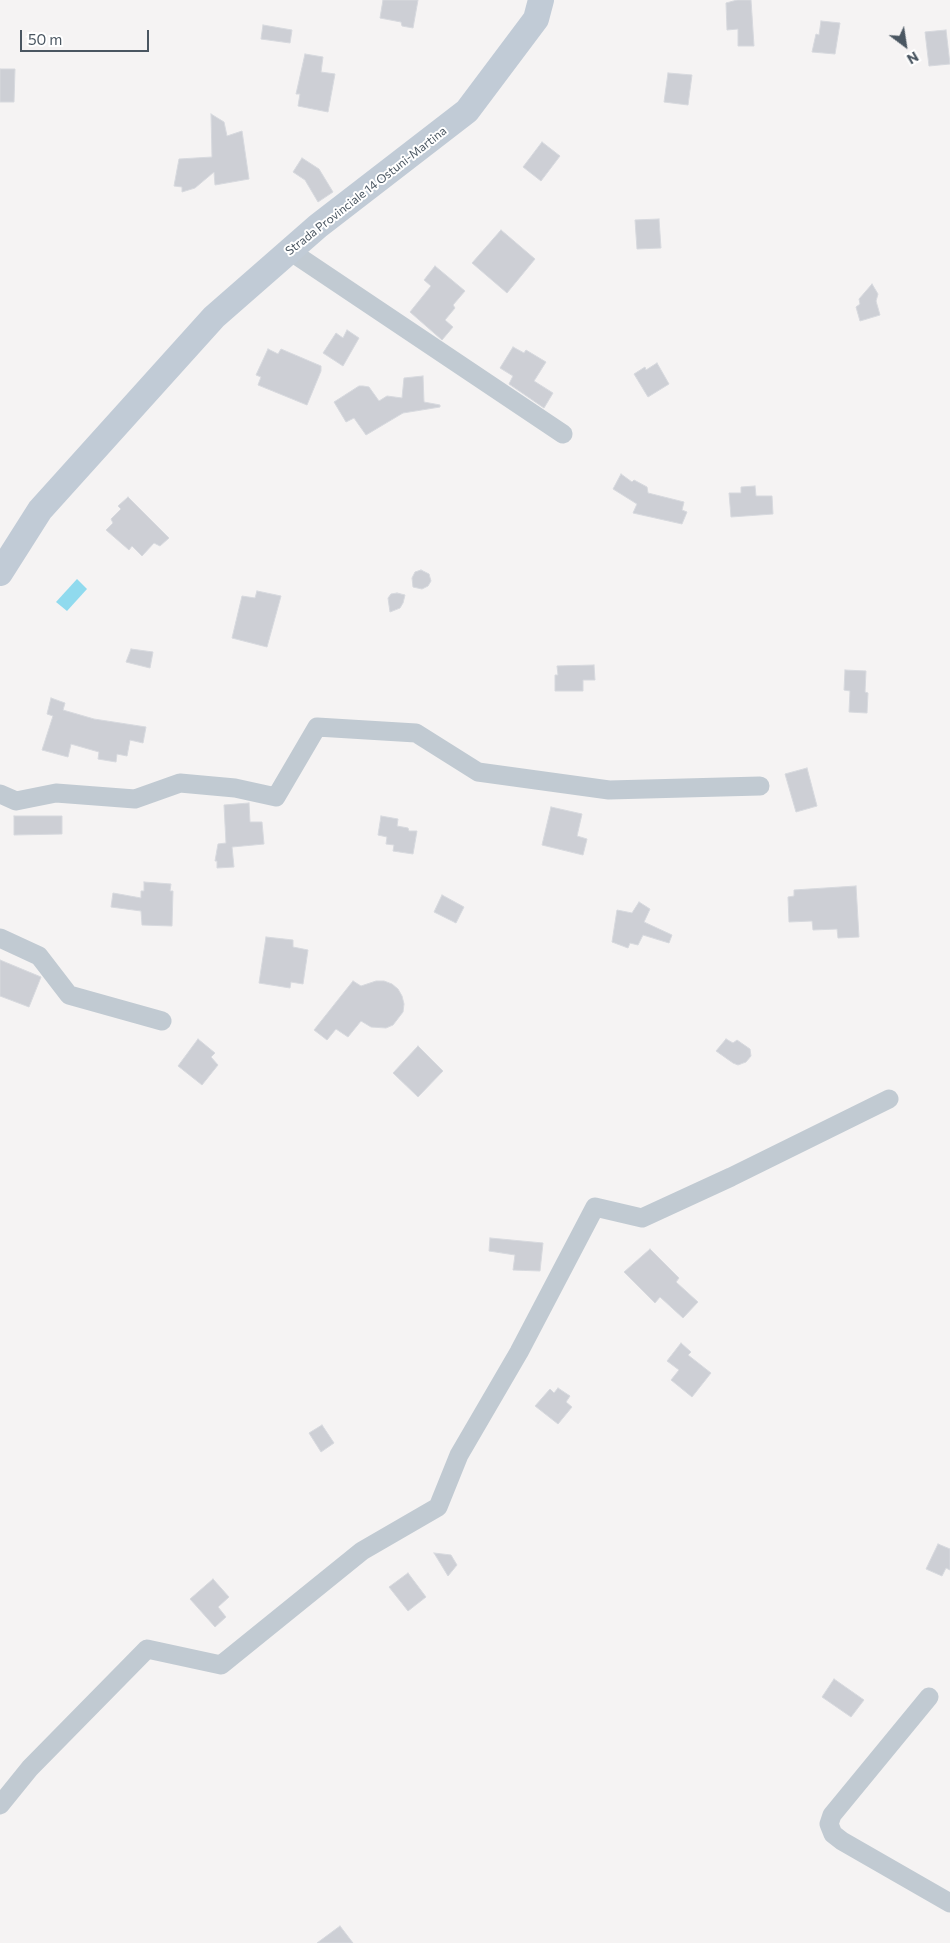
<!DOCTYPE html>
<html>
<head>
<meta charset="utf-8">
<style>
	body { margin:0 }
	#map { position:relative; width:950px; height:1943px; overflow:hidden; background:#f5f3f3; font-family:Commissioner,sans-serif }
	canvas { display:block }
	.north { position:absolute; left:880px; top:20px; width:50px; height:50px; -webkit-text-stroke:4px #fff; paint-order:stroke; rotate:149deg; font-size:14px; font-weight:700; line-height:20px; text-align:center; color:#4a5661 }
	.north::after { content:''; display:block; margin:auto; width:18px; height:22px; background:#4a5661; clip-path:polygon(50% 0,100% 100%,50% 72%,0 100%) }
	.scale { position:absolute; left:20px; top:30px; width:129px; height:22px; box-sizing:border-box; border:2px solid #4a5661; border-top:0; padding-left:6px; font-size:15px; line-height:18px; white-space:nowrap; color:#4a5661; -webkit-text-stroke:4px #fff; paint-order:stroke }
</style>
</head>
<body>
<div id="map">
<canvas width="950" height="1943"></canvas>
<div class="north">N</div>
<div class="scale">50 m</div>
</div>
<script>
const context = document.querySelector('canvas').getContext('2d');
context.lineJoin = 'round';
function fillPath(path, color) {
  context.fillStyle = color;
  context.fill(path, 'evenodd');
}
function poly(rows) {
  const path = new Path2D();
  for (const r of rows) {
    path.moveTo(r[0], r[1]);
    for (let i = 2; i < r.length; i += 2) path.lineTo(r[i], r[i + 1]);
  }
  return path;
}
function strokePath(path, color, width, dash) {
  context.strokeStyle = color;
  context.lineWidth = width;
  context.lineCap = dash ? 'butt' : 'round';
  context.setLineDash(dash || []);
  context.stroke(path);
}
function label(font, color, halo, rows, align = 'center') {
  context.font = font + ' Commissioner,sans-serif';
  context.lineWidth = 4;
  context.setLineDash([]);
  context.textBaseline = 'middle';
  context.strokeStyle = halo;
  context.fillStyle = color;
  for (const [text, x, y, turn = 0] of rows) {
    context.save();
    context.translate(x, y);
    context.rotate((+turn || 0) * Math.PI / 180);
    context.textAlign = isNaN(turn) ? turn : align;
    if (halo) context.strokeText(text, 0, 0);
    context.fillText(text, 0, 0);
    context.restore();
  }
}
const water = poly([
	[77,579,87,589,67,611,56,602]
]);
const building = poly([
	[383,0,418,0,413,28,402,26,401,22,380,18,383,0],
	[737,0,751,0,754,46,738,46,738,29,727,30,726,3,737,0],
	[821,21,840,23,835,54,812,52,816,34,819,35,821,21],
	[263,25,292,30,290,43,261,39,263,25],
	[946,30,950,64,929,66,925,32,946,30],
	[305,54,323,57,321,72,335,74,328,112,298,106,300,94,296,94,305,54],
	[0,69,15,69,14,102,0,102,0,69],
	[668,73,692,75,688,105,664,102,668,73],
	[211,114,224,122,227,136,242,131,249,179,215,185,214,172,195,188,182,192,182,187,174,186,179,159,212,157,211,114],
	[542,142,560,156,541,181,523,167,542,142],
	[302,158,319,169,333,192,318,202,305,180,293,172,302,158],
	[659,219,661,248,637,249,635,220,659,219],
	[501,230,535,259,507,293,472,263,501,230],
	[435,266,465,291,453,305,455,308,445,320,453,327,442,340,410,312,431,286,424,280,435,266],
	[872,284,878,294,876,301,880,315,860,321,856,307,860,304,859,299,872,284],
	[347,330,359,338,343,366,323,353,336,333,343,338,347,330],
	[513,347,524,353,526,350,546,362,534,381,553,393,544,408,509,384,513,376,500,368,513,347],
	[268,349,278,354,281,349,321,366,321,371,307,405,258,385,261,377,256,375,268,349],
	[657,363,669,384,648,397,634,374,645,367,646,370,657,363],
	[423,376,424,402,440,405,440,407,403,413,366,435,354,418,346,422,334,402,359,386,363,386,369,387,379,401,387,396,402,398,404,378,423,376],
	[621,474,632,482,634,480,647,487,648,493,684,502,682,510,687,512,682,524,633,513,637,504,613,489,621,474],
	[755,486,756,496,772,496,773,514,731,517,729,493,741,493,741,487,755,486],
	[128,497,169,538,160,546,154,543,142,556,132,546,129,550,106,530,113,523,111,519,121,509,118,506,128,497],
	[421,570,429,574,431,581,428,586,422,589,413,587,412,578,415,572,421,570],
	[257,591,281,596,267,647,232,638,242,596,255,598,257,591],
	[397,593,405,595,403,603,400,608,390,612,388,598,391,594,397,593],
	[131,649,153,652,150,668,126,662,131,649],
	[594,665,595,680,583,680,583,691,555,691,555,675,558,675,557,666,594,665],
	[845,670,866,671,865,692,868,693,867,713,849,712,850,691,844,690,845,670],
	[51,698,65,703,63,710,94,719,146,727,143,743,130,740,127,756,117,754,116,762,98,759,99,752,71,744,68,757,42,750,53,716,47,714,51,698],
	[807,768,817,806,796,812,785,774,807,768],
	[249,803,250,822,262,822,264,844,232,847,234,867,217,868,217,861,215,861,218,844,226,843,224,805,249,803],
	[551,807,582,814,577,836,587,839,583,855,542,845,551,807],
	[14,816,62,816,62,834,14,835,14,816],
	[381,816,398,819,397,826,408,828,409,831,417,831,413,854,393,851,394,845,386,844,387,837,378,835,381,816],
	[144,882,171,884,170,891,173,891,172,926,142,925,141,911,111,907,113,893,141,898,141,891,144,891,144,882],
	[856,886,859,937,838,938,837,929,813,930,812,921,789,922,788,897,794,896,794,890,856,886],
	[442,895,464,907,456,923,434,912,442,895],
	[639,902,650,909,644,922,672,935,669,943,643,935,638,945,630,943,628,948,612,942,617,910,632,913,639,902],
	[266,937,293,940,293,947,308,950,303,984,291,982,290,988,259,983,266,937],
	[0,960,41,977,29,1007,0,996,0,960],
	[353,981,361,986,376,981,384,981,392,984,398,989,402,996,404,1004,403,1012,393,1025,386,1028,371,1027,361,1021,348,1037,336,1029,327,1040,314,1030,353,981],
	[198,1039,215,1053,211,1057,218,1065,202,1085,178,1066,198,1039],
	[726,1039,733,1043,737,1040,750,1049,751,1056,746,1062,738,1065,733,1063,716,1051,726,1039],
	[418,1046,443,1071,418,1097,393,1073,418,1046],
	[490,1238,543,1243,540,1271,513,1270,515,1255,489,1251,490,1238],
	[650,1249,679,1278,676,1282,698,1302,683,1318,660,1297,655,1303,624,1272,650,1249],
	[681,1343,691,1352,688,1355,711,1373,692,1397,671,1380,679,1370,667,1361,681,1343],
	[558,1388,570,1396,566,1402,572,1407,558,1424,535,1406,550,1389,554,1393,558,1388],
	[322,1425,334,1443,321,1452,309,1433,322,1425],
	[938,1544,950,1549,950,1570,946,1568,942,1576,926,1569,938,1544],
	[434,1553,451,1555,457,1565,448,1576,434,1553],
	[408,1573,426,1597,408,1611,389,1587,408,1573],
	[213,1579,229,1597,218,1607,226,1617,215,1627,190,1599,213,1579],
	[834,1679,864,1700,851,1717,822,1697,834,1679],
	[340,1926,353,1943,317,1943,340,1926]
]);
const minor = poly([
	[290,251,563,434],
	[0,794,16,801,56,793,135,799,180,783,235,788,276,797,317,727,416,733,478,772,609,790,760,786],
	[0,938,39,956,69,995,162,1021],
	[929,1697,832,1815,829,1824,833,1834,842,1841,950,1903],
	[0,1805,30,1768,147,1649,221,1665,362,1551,438,1507,459,1455,519,1352,595,1207,642,1218,731,1177,889,1099]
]);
const secondary = poly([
	[0,573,40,510,214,317,318,226,467,111,536,19,541,0]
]);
const streetNames = [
	["Strada Provinciale 14 Ostuni-Martina",366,191,-38]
];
fillPath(water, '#90daee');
fillPath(building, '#cdcfd5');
strokePath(building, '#d7d9de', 1);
strokePath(minor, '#c1cad2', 19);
strokePath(secondary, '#c1cbd6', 26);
label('12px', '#4a5661', '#fff', streetNames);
</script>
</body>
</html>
